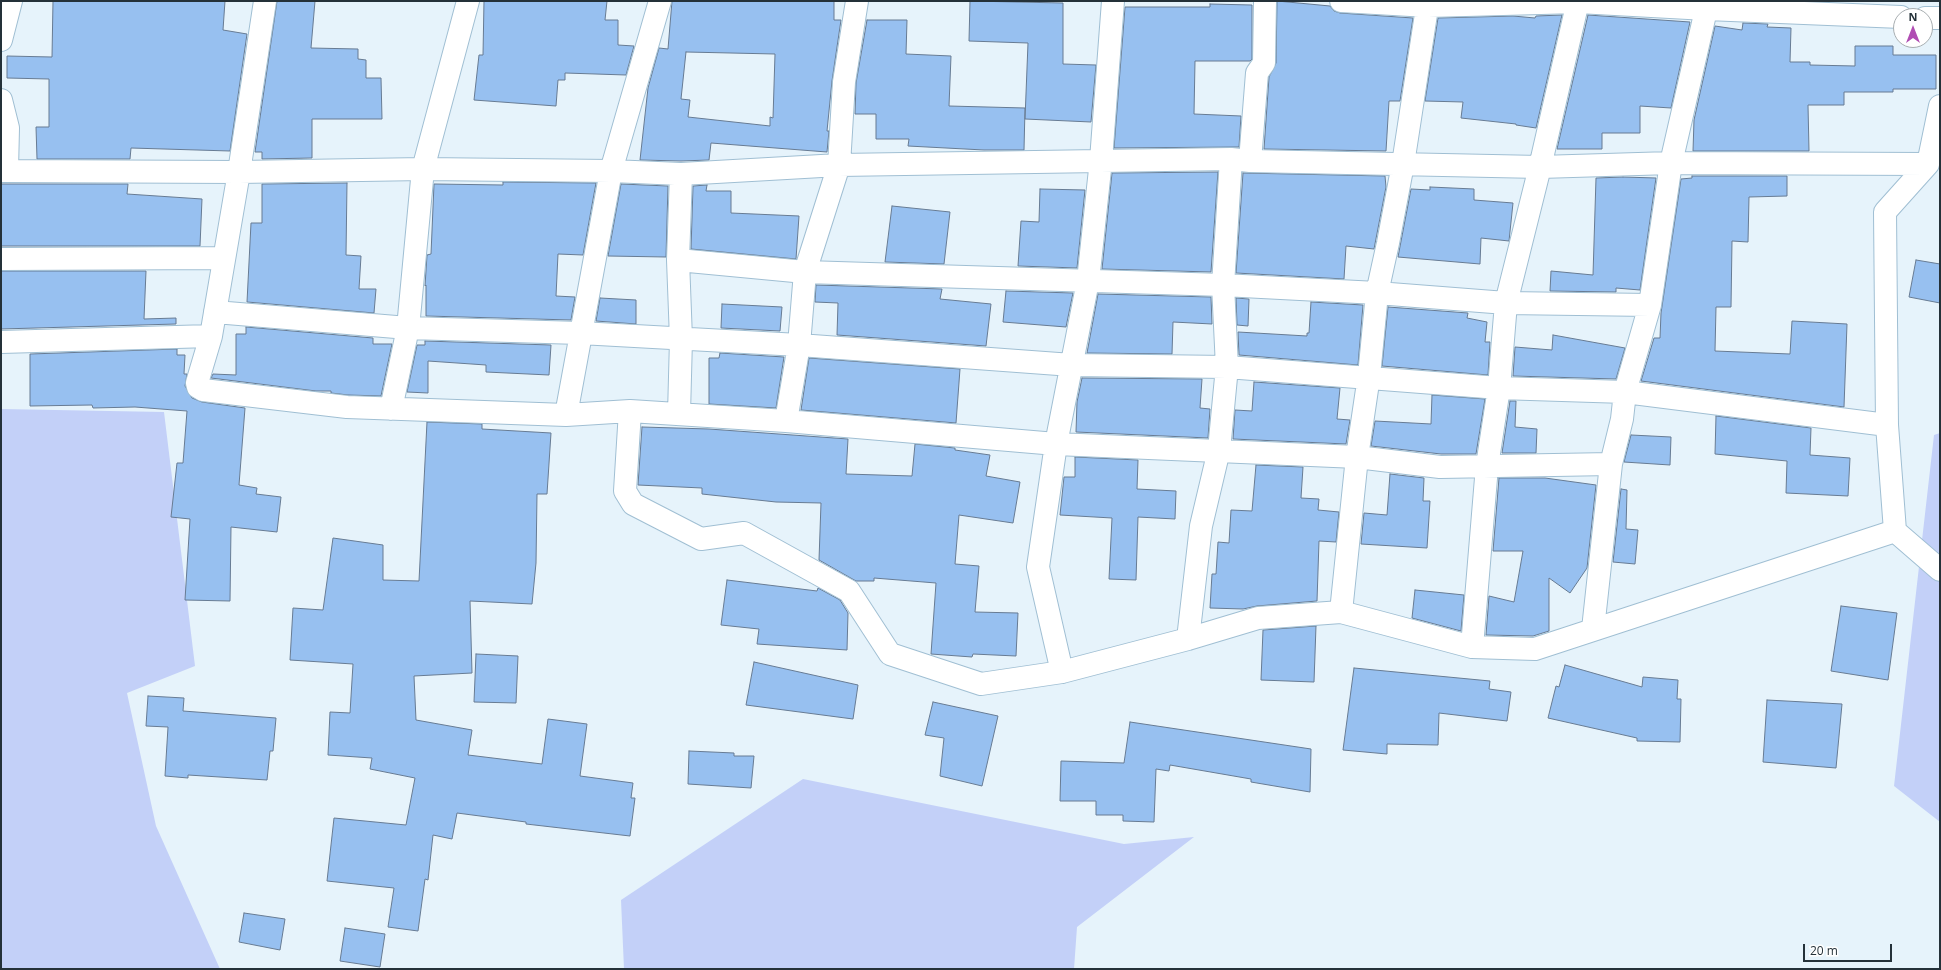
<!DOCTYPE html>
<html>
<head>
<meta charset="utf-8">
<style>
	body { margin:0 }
	#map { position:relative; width:1941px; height:970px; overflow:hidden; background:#e6f3fb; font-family:"Open Sans",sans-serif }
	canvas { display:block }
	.frame { position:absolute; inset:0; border:2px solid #243139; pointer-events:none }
	.north { position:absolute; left:1893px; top:8px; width:40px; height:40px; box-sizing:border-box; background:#fff; border:1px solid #a7adb0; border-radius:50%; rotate:0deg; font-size:11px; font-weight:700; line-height:16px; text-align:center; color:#243139 }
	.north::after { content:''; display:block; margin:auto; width:14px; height:18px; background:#b04db3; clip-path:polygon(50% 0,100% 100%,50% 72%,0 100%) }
	.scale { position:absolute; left:1803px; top:944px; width:89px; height:18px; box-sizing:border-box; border:2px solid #243139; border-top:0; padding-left:5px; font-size:12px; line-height:14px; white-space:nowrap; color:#243139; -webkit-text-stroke:3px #fff; paint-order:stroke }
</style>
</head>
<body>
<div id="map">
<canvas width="1941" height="970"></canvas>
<div class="frame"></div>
<div class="north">N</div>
<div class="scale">20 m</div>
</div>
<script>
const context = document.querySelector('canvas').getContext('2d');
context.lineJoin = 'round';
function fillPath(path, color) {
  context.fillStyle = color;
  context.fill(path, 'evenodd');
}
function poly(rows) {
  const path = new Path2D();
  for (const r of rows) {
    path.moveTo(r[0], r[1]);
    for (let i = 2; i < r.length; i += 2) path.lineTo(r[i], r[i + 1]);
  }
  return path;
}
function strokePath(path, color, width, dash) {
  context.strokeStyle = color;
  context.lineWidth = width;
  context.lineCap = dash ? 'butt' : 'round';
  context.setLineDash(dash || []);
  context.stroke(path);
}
const green = poly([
	[1,409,164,412,195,666,127,693,156,826,220,969,1,969],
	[1940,433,1940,822,1894,786,1934,435],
	[803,779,1124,844,1194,837,1077,927,1074,969,624,969,621,900]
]);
const building = poly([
	[53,1,225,1,223,30,247,34,230,151,131,148,130,159,37,159,36,127,49,127,49,79,7,78,7,56,52,57,53,1],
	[277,1,315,1,311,48,358,49,358,59,366,60,366,78,381,78,382,119,312,119,312,158,262,159,262,152,255,152,277,1],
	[484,1,607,1,605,20,618,20,618,45,634,46,626,75,565,73,565,80,558,80,556,106,474,100,479,55,483,55,484,1],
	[672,1,834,1,834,20,841,20,832,81,827,131,829,131,827,152,711,143,709,160,681,161,640,160,648,88,659,48,668,49,672,1],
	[686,52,775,54,773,118,770,117,770,126,688,117,690,100,681,99,686,52],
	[970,1,1063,3,1063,64,1096,65,1091,122,1025,119,1028,43,969,41,970,1],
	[1277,1,1330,6,1334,11,1340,13,1413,18,1400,101,1389,101,1386,151,1264,149,1269,77,1276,63,1277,1],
	[1210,4,1252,5,1252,59,1250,61,1195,61,1194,114,1241,116,1239,147,1114,148,1125,7,1210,7,1210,4],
	[1562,15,1536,128,1516,125,1516,124,1461,118,1463,102,1425,101,1438,18,1513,16,1535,18,1536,16,1562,15],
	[1588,15,1690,22,1671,108,1640,106,1640,133,1602,133,1602,149,1557,149,1588,15],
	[867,20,907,20,906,54,951,56,949,106,1025,108,1024,150,984,150,908,146,909,139,876,139,876,114,855,114,856,83,867,20],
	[1743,23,1768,24,1767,27,1791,28,1790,62,1810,62,1810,65,1855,66,1855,46,1893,46,1893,55,1936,55,1936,89,1893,89,1893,92,1844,92,1844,105,1808,105,1809,151,1693,151,1694,120,1715,26,1742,30,1743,23],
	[1218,172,1211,272,1102,269,1112,173,1218,172],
	[1243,173,1385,176,1386,187,1374,249,1346,246,1344,279,1236,273,1243,173],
	[1692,176,1787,176,1787,196,1749,197,1748,242,1732,241,1731,307,1716,307,1715,351,1790,354,1792,321,1847,324,1844,407,1641,381,1654,338,1660,338,1661,313,1681,179,1692,178,1692,176],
	[1623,177,1656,178,1640,290,1616,288,1616,292,1550,291,1551,271,1593,275,1596,178,1623,177],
	[503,182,596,183,583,255,558,254,556,296,575,297,571,320,426,316,426,285,425,286,427,255,431,254,434,184,503,185,503,182],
	[347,183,346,255,361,256,359,289,376,289,374,313,247,302,251,223,262,223,262,184,347,183],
	[1,184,128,184,127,194,202,199,200,246,1,246,1,184],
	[621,184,668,186,666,257,608,256,621,184],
	[707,185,706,191,731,191,731,213,799,216,796,259,691,249,693,186,707,185],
	[1430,187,1474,189,1474,200,1513,203,1509,241,1481,238,1480,264,1398,257,1411,189,1430,190,1430,187],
	[1040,189,1085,190,1077,268,1018,266,1021,221,1039,222,1040,189],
	[892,206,950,212,944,264,885,262,892,206],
	[1916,260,1940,264,1940,303,1909,297,1916,260],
	[1,271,146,271,144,319,176,318,176,324,1,329,1,271],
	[816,285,942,289,940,299,991,304,986,346,837,335,838,303,815,302,816,285],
	[1006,291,1073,293,1066,327,1003,322,1006,291],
	[1098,294,1211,297,1212,324,1173,322,1172,354,1087,353,1098,294],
	[600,298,636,300,636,324,596,321,600,298],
	[1236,298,1249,299,1248,326,1237,325,1236,298],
	[1311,302,1363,305,1358,365,1239,355,1238,332,1307,336,1307,333,1309,333,1311,302],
	[722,304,782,307,780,331,721,328,722,304],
	[1388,307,1468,313,1467,318,1487,322,1485,342,1490,342,1488,375,1382,366,1388,307],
	[246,327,373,338,373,344,392,344,381,396,348,395,331,393,331,391,316,391,211,378,213,374,236,375,236,334,246,334,246,327],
	[1553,335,1625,348,1616,379,1513,376,1515,347,1552,350,1553,335],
	[425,341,551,345,549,375,486,372,486,365,428,361,428,393,407,392,417,345,425,345,425,341],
	[177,349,177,355,185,355,184,374,187,374,185,386,192,398,202,402,245,408,239,485,257,488,256,494,281,497,277,532,231,527,230,601,185,600,190,519,171,517,177,463,183,463,187,411,135,407,93,408,92,405,30,406,30,354,177,349],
	[720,353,784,357,776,408,709,404,709,358,719,358,720,353],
	[809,358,960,369,956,423,801,410,809,358],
	[1082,378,1202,379,1200,408,1210,409,1208,438,1076,432,1077,402,1082,378],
	[1254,382,1340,388,1337,419,1350,420,1346,444,1233,439,1235,410,1252,411,1254,382],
	[1432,395,1485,399,1476,454,1441,454,1371,446,1375,421,1431,424,1432,395],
	[1510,401,1516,401,1515,427,1537,429,1536,453,1502,453,1510,401],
	[1716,416,1811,428,1810,455,1850,458,1848,496,1786,493,1787,461,1715,454,1716,416],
	[427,422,482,424,482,429,551,433,547,494,537,494,536,563,532,604,470,601,472,673,414,676,416,720,472,730,468,755,542,764,548,719,587,724,580,776,633,783,631,798,635,798,630,836,526,824,526,822,457,813,452,839,433,835,428,880,425,879,418,931,388,927,394,888,327,881,334,818,406,825,415,778,370,769,372,758,328,755,330,712,350,713,353,664,290,660,293,608,323,610,333,538,383,545,383,580,419,581,427,422],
	[642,427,709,429,848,439,846,474,912,476,915,444,955,448,955,450,990,455,986,476,1020,482,1013,523,959,515,955,564,979,566,975,612,1018,613,1016,656,973,654,972,657,931,654,936,583,874,578,874,581,856,581,819,560,821,503,776,502,702,494,702,488,638,485,642,427],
	[1631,435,1671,437,1670,465,1624,462,1631,435],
	[1075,457,1138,460,1137,489,1176,491,1175,519,1138,517,1136,580,1109,579,1112,518,1060,515,1064,477,1075,477,1075,457],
	[1256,465,1303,467,1301,498,1319,499,1318,510,1339,512,1336,542,1319,541,1317,601,1257,606,1243,609,1210,608,1212,574,1216,574,1218,542,1229,543,1231,510,1252,511,1256,465],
	[1390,474,1424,478,1423,501,1430,501,1427,548,1361,544,1364,513,1387,515,1390,474],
	[1499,478,1545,478,1596,485,1587,568,1570,593,1549,578,1549,631,1533,636,1486,635,1489,596,1514,602,1523,551,1493,551,1499,478],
	[1621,489,1627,490,1626,529,1638,530,1635,564,1613,562,1621,489],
	[727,580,817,591,818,588,840,600,848,613,847,650,757,644,759,629,721,625,727,580],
	[1415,590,1464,595,1461,631,1412,618,1415,590],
	[1841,606,1897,613,1888,680,1831,671,1841,606],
	[1316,626,1314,682,1261,680,1263,630,1316,626],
	[476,654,518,656,516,703,474,702,476,654],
	[754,662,858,685,853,719,746,705,754,662],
	[1565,665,1642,687,1643,677,1678,680,1677,699,1681,699,1680,742,1637,741,1637,738,1548,718,1556,686,1559,687,1565,665],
	[1354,668,1490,681,1489,689,1511,692,1507,721,1439,713,1438,745,1387,744,1387,754,1343,750,1354,668],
	[148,696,184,698,183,711,276,718,273,751,270,751,267,780,188,775,188,778,165,776,168,727,146,726,148,696],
	[1767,700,1842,704,1836,768,1763,762,1767,700],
	[933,702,998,716,982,786,940,776,944,738,925,735,933,702],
	[1130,722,1311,749,1310,792,1251,782,1251,779,1170,765,1169,771,1156,769,1154,822,1123,821,1123,815,1096,815,1096,801,1060,801,1061,761,1124,763,1130,722],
	[689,751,734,753,734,756,754,756,751,788,688,784,689,751],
	[244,913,285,919,280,950,239,942,244,913],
	[345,928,385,934,380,967,340,961,345,928]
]);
const street = poly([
	[265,1,239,172,211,336,197,383,198,387,203,390,347,407,566,415,630,411,786,421,1056,444,1357,457,1440,467,1611,464],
	[1341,1,1428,6,1578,2,1707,9,1901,17],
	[1925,18,1940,18],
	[1,40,11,1],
	[1,100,8,128,7,170],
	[1940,106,1928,164,1885,212,1887,425,1895,531,1940,570],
	[1250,161,1257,73,1264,63,1265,1],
	[1,171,239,172,423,169,611,171,681,174,839,165,1231,159,1250,161,1540,167,1671,163,1928,164],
	[1,259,223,258],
	[678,260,805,272,1223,285,1377,293,1506,303,1650,305],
	[215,312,408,328,580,333,799,345,1072,365,1227,367,1499,388,1625,392,1887,425],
	[1,342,211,336],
	[391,409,408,328,423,169,468,1],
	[630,411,625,491,633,504,701,539,744,533,849,591,890,654,981,684,1062,672,1188,639,1258,618,1341,612,1472,647,1535,649,1895,531],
	[679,414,681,339,678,260,681,174],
	[566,415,611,171,660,1],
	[786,421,799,345,805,272,839,165,844,82,857,1],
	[1341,612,1357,457,1369,376,1377,293,1388,243,1403,164,1428,1],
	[1593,629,1611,464,1622,419,1625,392,1650,305,1671,163,1708,1],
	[1188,639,1201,526,1219,450,1227,367,1223,285,1231,159],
	[1472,647,1487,466,1499,388,1506,303,1540,167,1578,1],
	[1062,672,1038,567,1056,444,1088,281,1101,160,1113,1]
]);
fillPath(green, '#c3d0f8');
fillPath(building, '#97c0f0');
strokePath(building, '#677b93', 1);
strokePath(street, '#a0bfd3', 24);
strokePath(street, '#fff', 22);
</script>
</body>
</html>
